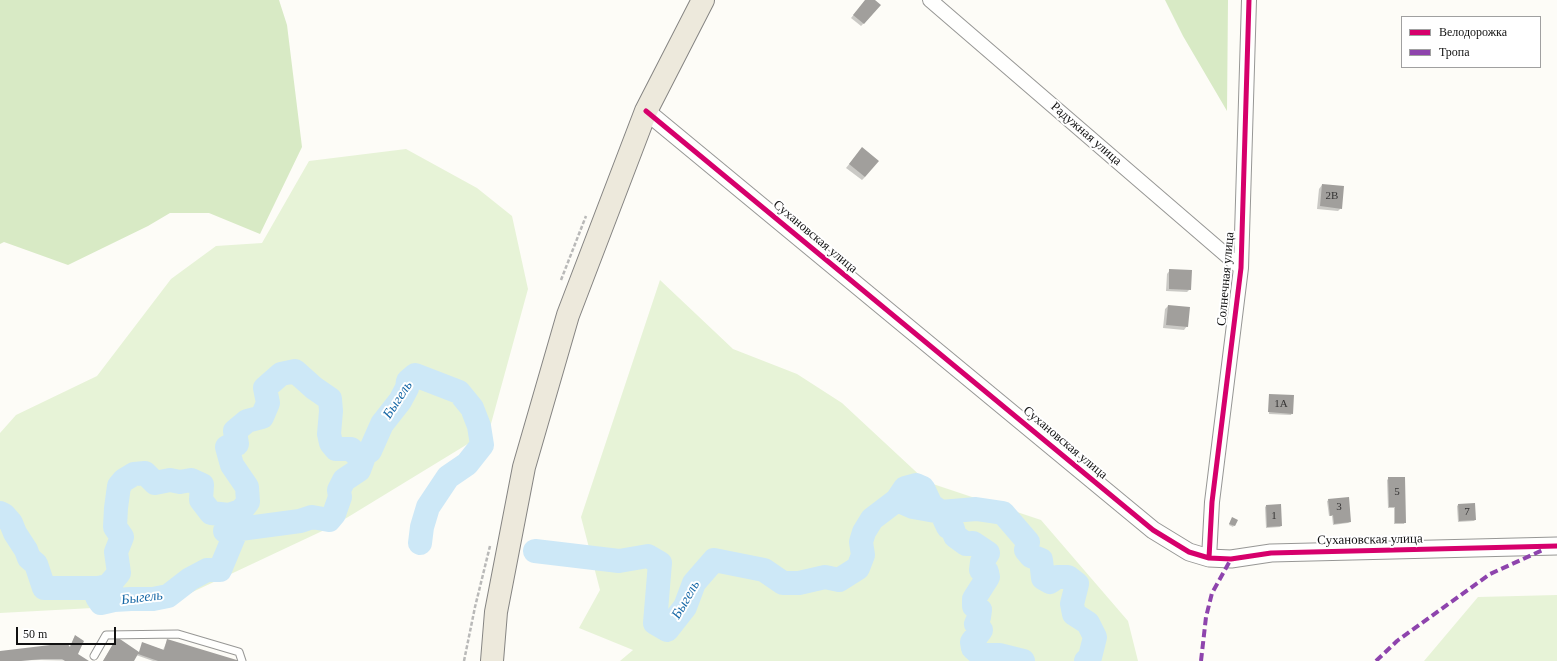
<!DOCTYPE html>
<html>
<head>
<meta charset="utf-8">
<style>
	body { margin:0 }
	#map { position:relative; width:1557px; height:661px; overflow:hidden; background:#fdfcf7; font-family:"Times New Roman",serif }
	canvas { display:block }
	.legend { position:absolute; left:1401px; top:16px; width:140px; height:52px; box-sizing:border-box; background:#fff; border:1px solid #a0a0a0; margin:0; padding:5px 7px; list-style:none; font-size:12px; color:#111 }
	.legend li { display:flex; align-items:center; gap:8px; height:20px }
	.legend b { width:20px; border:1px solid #a0a0a0 }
	.scale { position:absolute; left:16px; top:627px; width:100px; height:18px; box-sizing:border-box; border:2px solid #111; border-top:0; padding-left:5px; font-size:12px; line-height:14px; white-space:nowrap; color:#111; -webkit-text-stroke:3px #fff; paint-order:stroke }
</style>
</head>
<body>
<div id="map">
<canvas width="1557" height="661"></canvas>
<ul class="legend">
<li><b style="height:5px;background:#d6006c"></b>Велодорожка</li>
<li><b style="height:5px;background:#8e44ad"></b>Тропа</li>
</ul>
<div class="scale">50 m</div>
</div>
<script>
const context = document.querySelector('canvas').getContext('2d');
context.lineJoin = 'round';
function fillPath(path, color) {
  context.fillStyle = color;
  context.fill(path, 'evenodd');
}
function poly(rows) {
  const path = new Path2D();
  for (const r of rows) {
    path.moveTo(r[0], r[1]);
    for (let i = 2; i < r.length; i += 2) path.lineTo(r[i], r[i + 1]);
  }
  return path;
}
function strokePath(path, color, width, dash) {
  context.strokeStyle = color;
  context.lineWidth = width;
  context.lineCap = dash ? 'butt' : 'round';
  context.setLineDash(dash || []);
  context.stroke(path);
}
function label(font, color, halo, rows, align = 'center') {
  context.font = font + ' "Times New Roman",serif';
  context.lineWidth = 4;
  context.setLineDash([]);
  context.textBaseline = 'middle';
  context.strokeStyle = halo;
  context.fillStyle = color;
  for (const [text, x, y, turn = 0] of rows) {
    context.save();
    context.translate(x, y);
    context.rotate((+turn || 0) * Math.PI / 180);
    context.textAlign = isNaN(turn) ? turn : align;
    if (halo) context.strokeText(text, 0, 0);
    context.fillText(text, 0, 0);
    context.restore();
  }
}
const green = poly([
	[406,149,477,188,512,216,528,289,489,431,335,525,167,604,0,613,0,433,16,415,97,376,171,279,216,246,262,243,309,161],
	[660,280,733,349,797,374,842,403,927,482,1041,520,1128,621,1138,661,620,661,633,650,579,628,600,590,581,517],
	[1557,595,1557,661,1424,661,1478,597]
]);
const forest = poly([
	[0,0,279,0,287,25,302,147,260,234,209,213,170,213,148,226,68,265,4,242,0,244],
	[1165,0,1228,0,1227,111,1183,36]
]);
const shadow = poly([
	[866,0,873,0,864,23,861,26,851,18],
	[859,152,865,177,862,180,846,168],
	[1322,185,1341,208,1338,211,1317,209,1319,189],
	[1170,270,1190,289,1187,292,1166,291,1167,274],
	[1168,306,1187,326,1184,330,1163,328,1165,309],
	[1270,395,1292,413,1291,415,1269,414],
	[1389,478,1405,522,1404,524,1394,524,1394,508,1388,508,1387,480],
	[1329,500,1350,522,1348,523,1333,525,1332,516,1329,516,1327,501],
	[1458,505,1475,520,1474,521,1458,522,1457,506],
	[1266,506,1281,526,1280,527,1266,528,1265,507],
	[1231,520,1237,520,1233,527,1229,525],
	[74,638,77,654,87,661,40,660,0,661,0,652,69,648],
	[116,640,139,653,143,643,163,650,167,641,237,661,153,661,136,655,133,661,103,661]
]);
const river = poly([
	[897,500,905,488,916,485,923,488,931,505,941,512,948,527,953,529,955,536,966,544,973,543,988,553,982,562,981,570,987,572,988,577,974,599,974,606,980,610,979,617,976,624,981,630,972,642,973,648,981,655,999,655,1023,661],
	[0,513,4,515,11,523,15,533,26,550,29,558,36,564,44,588,98,588,108,586,119,573,116,552,122,537,115,527,116,508,119,486,124,480,134,474,145,473,155,483,170,480,180,482,191,480,202,485,201,500,211,513,229,515,241,511,248,502,247,487,232,465,227,447,237,444,235,431,247,421,262,417,268,403,265,388,281,374,295,371,314,388,330,399,331,411,329,434,331,443,336,449,351,449,356,454,365,454,370,451,382,424,400,401,407,388,408,381,415,375,459,392,472,408,479,426,482,445,467,464,448,477,428,507,422,527,420,543],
	[227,531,225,531,300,521,312,517,329,520,334,514,340,497,339,490,344,480,359,470,365,454],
	[535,551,619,561,648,556,660,563,655,623,667,630,685,607,694,583,714,560,764,570,783,583,799,583,825,577,839,580,858,568,863,555,861,542,864,532,872,519,897,500,913,507,941,512,976,509,1003,513,1028,542,1026,550,1031,556,1041,560,1043,578,1050,582,1057,577,1068,577,1077,584,1072,604,1074,614,1088,623,1095,637,1090,657,1086,661],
	[98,588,97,597,101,603,114,600,131,599,153,599,168,596,190,579,207,570,220,570,237,529]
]);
const building = poly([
	[865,0,875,0,881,5,864,24,853,15],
	[862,147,879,161,865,177,849,164],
	[1322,184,1344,186,1342,209,1320,206],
	[1169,269,1192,270,1191,290,1169,289],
	[1168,305,1190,307,1188,327,1166,325],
	[1269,394,1294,395,1293,414,1268,412],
	[1388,477,1405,477,1406,523,1395,523,1395,507,1389,507],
	[1349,497,1351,522,1334,524,1333,515,1330,516,1328,499],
	[1475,503,1476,520,1459,521,1458,504],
	[1281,504,1282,526,1267,527,1266,505],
	[1232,517,1238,520,1235,526,1229,524],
	[75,635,84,641,78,654,89,661,65,661,62,659,42,659,21,661,0,661,0,651,67,643,70,647],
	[117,637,139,652,142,642,164,650,167,639,240,661,158,661,138,654,134,661,103,661]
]);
const path = poly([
	[561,280,586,216],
	[464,661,475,607,490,546]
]);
const service = poly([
	[94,656,106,635,178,634,239,652,242,661]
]);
const minor = poly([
	[930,0,1241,268],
	[1209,558,1212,502,1241,268,1249,0]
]);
const tertiary = poly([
	[646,111,1153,530,1189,552,1209,558,1231,559,1271,553,1557,546]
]);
const primary = poly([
	[492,661,496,612,524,467,568,315,646,111,703,0]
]);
const quiet = poly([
	[1201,661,1206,617,1212,593,1231,559],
	[1376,661,1397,641,1490,574,1545,549]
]);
const cycleway = poly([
	[646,111,1153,530,1189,552,1209,558,1231,559,1271,553,1557,546],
	[1209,558,1212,502,1241,268,1249,0]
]);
const numberNames = [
	["2В",1332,196],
	["1А",1281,404],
	["5",1397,492],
	["3",1339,507],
	["7",1467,512],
	["1",1274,516]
];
const streetNames = [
	["Радужная улица",1086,134,41],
	["Сухановская улица",815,237,40],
	["Солнечная улица",1226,279,-85],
	["Сухановская улица",1065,443,40],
	["Сухановская улица",1370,540,-1]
];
const waterNames = [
	["Быгель",398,400,-57],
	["Быгель",142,598,-7],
	["Быгель",686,600,-60]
];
fillPath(green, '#e7f3d7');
fillPath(forest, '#d8eac5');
fillPath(shadow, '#0003');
strokePath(river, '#cde8f7', 24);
fillPath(building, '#a19f9c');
strokePath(service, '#979795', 9);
strokePath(minor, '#979795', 16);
strokePath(tertiary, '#979795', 19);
strokePath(primary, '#858482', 24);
strokePath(path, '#b9b9b8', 2.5, [4, 2]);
strokePath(service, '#fffffe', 7);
strokePath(minor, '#fffffe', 14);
strokePath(tertiary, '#fffffe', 17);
strokePath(primary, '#ede9dc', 22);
strokePath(quiet, '#8e44ad', 4, [8, 4]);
strokePath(cycleway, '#d6006c', 5);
label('11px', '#353434', null, numberNames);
label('13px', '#111', '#fff', streetNames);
label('italic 14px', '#1768a6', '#fff', waterNames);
</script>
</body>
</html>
